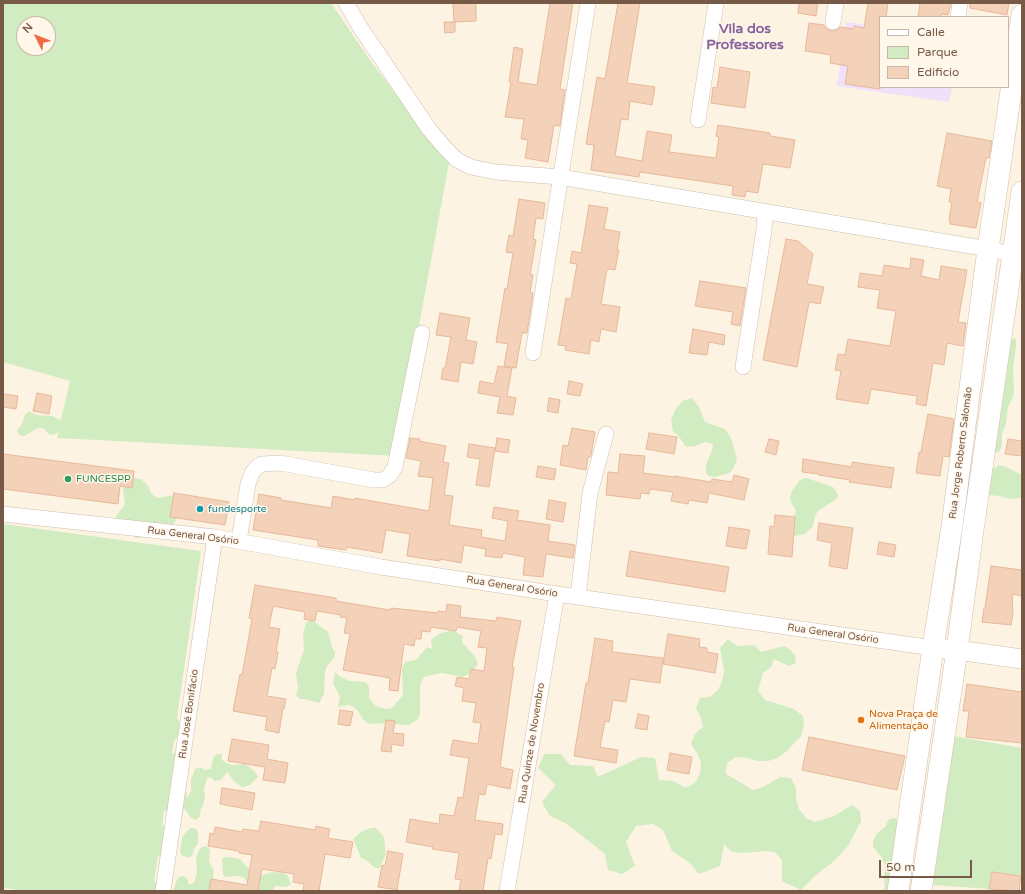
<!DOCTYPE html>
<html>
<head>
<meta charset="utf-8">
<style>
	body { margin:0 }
	#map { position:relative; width:1025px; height:894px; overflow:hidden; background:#fdf3e3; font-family:"Varela Round",sans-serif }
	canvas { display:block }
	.frame { position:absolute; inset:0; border:4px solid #775948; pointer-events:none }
	.legend { position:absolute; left:879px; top:16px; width:130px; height:72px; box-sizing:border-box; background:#fff7ea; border:1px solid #c9b8a9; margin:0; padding:5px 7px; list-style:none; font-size:12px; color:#775948 }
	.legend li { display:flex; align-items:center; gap:8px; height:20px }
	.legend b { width:20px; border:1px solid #c9b8a9 }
	.north { position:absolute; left:16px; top:16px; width:40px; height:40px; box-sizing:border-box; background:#fff7ea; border:1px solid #c9b8a9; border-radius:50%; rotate:313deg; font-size:11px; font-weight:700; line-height:16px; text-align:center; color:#775948 }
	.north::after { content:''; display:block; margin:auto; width:14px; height:18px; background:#ed6a42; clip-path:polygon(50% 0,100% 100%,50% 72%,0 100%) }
	.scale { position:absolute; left:879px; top:860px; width:93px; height:18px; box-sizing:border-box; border:2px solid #775948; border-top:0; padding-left:5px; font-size:12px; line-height:14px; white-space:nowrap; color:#775948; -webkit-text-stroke:3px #fff7ea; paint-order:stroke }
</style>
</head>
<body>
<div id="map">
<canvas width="1025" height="894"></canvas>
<div class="frame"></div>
<ul class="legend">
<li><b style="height:5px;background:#fff"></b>Calle</li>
<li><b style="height:11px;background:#d2ecc1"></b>Parque</li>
<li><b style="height:11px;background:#f4d1b9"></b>Edificio</li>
</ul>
<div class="north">N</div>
<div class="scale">50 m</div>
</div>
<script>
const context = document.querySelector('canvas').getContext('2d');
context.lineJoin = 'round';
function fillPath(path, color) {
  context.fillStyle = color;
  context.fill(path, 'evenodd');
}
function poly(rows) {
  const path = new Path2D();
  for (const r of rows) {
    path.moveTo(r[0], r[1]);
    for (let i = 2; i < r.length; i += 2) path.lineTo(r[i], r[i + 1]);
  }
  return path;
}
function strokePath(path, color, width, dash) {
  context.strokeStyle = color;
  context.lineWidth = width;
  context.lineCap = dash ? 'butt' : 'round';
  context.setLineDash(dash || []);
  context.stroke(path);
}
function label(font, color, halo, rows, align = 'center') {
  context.font = font + ' "Varela Round",sans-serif';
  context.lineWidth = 3;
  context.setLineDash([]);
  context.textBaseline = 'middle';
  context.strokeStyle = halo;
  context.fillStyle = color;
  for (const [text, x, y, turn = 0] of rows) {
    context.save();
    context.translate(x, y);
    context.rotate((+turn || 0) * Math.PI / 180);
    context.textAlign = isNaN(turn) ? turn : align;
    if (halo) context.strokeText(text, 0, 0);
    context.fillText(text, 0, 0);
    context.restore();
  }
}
const education = poly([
	[846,22,880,27,880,87,952,87,949,102,837,86]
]);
const green = poly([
	[3,3,331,3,372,63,449,163,395,456,59,438,57,438,59,431,56,434,50,435,43,428,38,428,24,436,19,435,17,430,21,426,25,415,29,411,36,415,52,416,61,420,70,381,3,362],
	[24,24,48,24,48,48,24,48],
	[1010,338,1016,339,1016,347,1013,369,1014,391,1013,397,1008,407,1006,424,1002,434,1002,445,1000,451,995,453,992,448],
	[692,398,699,407,705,422,725,429,731,438,737,459,733,469,729,473,715,477,708,476,706,472,706,465,712,450,713,444,705,442,696,446,686,447,680,438,673,431,671,420,675,410,682,401],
	[998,465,1004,466,1022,475,1022,498,1010,499,1000,496,989,495,984,493,991,468,997,467],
	[135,478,141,479,149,487,150,492,154,496,159,498,174,495,180,514,170,529,161,536,136,538,114,521,116,516,125,504,123,488,125,483,130,479],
	[807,478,833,487,836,491,838,496,835,500,818,511,815,516,813,526,805,534,795,536,791,532,792,522,796,511,791,502,790,497,792,491,799,481,802,479],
	[3,524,201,551,177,717,182,728,177,738,174,741,172,753,180,753,187,798,191,791,191,780,195,769,200,767,205,770,211,769,213,757,217,754,222,754,222,760,227,763,232,765,245,764,255,772,258,777,250,785,242,787,235,782,227,772,221,780,215,781,210,777,207,778,204,789,205,797,203,806,201,808,200,816,196,820,191,818,185,809,177,813,167,812,164,810,162,827,168,823,178,823,180,831,176,836,167,861,158,856,154,882,158,881,164,891,27,891,3,888],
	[311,619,328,632,332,647,335,652,335,657,327,666,325,671,324,694,319,703,305,699,300,699,296,695,298,689,296,673,304,650,303,633,306,623],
	[452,630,463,636,462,642,476,658,478,664,472,672,463,677,442,673,426,676,422,680,420,686,420,714,418,719,414,722,409,725,404,725,388,723,372,724,367,723,363,719,357,710,354,707,349,705,338,707,340,697,333,683,335,672,339,676,349,681,366,682,369,687,369,698,372,702,376,706,386,709,392,708,403,695,402,672,402,667,405,662,416,660,427,647,432,649,431,640,439,634],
	[728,639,737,646,754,645,761,652,784,646,791,650,795,656,796,663,789,666,774,659,771,667,763,673,758,691,765,700,794,709,803,716,804,726,801,736,787,751,778,758,768,761,757,761,747,758,736,757,727,763,726,774,753,790,763,787,780,777,791,778,796,788,796,799,799,809,806,818,815,822,834,816,852,805,860,811,861,821,848,846,833,862,816,875,801,890,782,881,782,860,775,852,765,851,743,853,732,852,724,844,720,866,699,874,690,863,672,851,663,830,653,824,636,826,626,842,635,866,622,874,608,870,605,854,567,824,549,815,542,802,556,785,538,768,544,754,561,754,570,765,593,766,598,777,641,757,655,758,659,780,674,781,685,788,695,783,700,773,701,763,697,753,691,744,695,734,703,727,701,718,696,708,700,698,710,697,718,690,722,681,724,671,720,648],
	[954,736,1022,748,1022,876,992,872,989,889,933,885],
	[895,818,899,822,891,867,893,872,892,891,884,891,885,885,884,879,885,866,882,858,873,847,873,842,876,834,885,827,889,819],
	[190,828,195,828,198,832,198,844,194,849,193,854,189,858,181,855,180,849,183,836],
	[371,828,376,828,384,837,386,854,379,869,374,867,366,860,361,858,353,839,361,832],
	[206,846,210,850,209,861,214,871,212,886,209,891,173,891,176,882,179,877,184,876,188,880,189,885,194,883,197,873,196,857,200,848],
	[224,857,227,857,240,859,249,869,260,876,273,872,283,873,288,876,291,884,287,887,276,886,272,891,259,891,258,884,251,885,247,882,244,877,236,876,225,877,223,875,222,859]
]);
const building = poly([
	[466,3,476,3,476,21,455,22,455,32,445,33,444,22,454,22,453,4,466,3],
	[550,3,573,3,560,89,565,90,560,126,554,125,548,162,525,158,528,140,521,139,524,119,505,117,511,83,509,82,514,47,523,49,518,82,537,85,550,3],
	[618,3,640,3,627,83,655,87,652,105,630,101,628,120,621,119,615,156,642,161,647,131,672,135,669,152,716,158,719,137,716,136,718,125,770,133,770,136,795,140,790,168,763,164,758,193,746,191,745,197,732,195,733,186,640,172,639,177,591,170,594,145,586,144,597,77,605,79,618,3],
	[799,3,818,3,816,16,798,13,799,3],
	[868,3,888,3,886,17,880,17,880,89,845,84,848,66,830,63,831,55,805,51,809,23,824,25,827,29,832,31,837,30,840,27,853,29,854,26,864,28,868,3],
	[920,3,951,3,948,15,942,14,941,17,918,17,920,3],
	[970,3,1009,3,1007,15,970,8,970,3],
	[720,67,750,72,745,108,711,103,713,87,717,88,720,67],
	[947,133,992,141,989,158,986,158,977,202,981,203,976,228,950,224,950,220,949,220,952,202,949,202,951,189,937,186,947,133],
	[519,199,545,203,543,219,536,218,533,239,536,240,530,275,533,275,530,292,533,293,527,333,522,333,516,368,504,366,508,344,496,342,505,288,507,289,513,253,506,252,509,235,513,236,519,199],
	[589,205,608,208,604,229,620,232,617,250,619,250,615,270,607,269,601,304,620,307,616,332,601,329,599,342,591,340,589,354,565,350,566,346,558,345,566,298,571,299,577,264,570,263,572,251,581,253,589,205],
	[786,239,798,241,813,254,807,284,824,287,820,304,809,302,797,367,763,360,786,239],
	[911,258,924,260,921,276,939,280,941,266,967,270,958,322,966,323,963,346,947,343,944,365,933,363,926,406,916,404,917,396,871,389,868,404,836,399,841,371,835,370,838,354,845,355,848,339,890,346,896,311,877,308,880,290,858,287,860,273,882,276,884,265,910,269,911,258],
	[700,281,746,288,740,326,731,324,733,312,695,306,700,281],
	[440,313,470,318,466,340,477,342,473,364,461,362,458,382,441,379,443,368,445,368,451,337,436,335,440,313],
	[693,329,725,335,724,345,709,342,707,355,689,353,693,329],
	[498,366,512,368,507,396,516,398,513,415,497,413,500,397,478,393,480,381,494,384,498,366],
	[569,381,583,384,580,396,567,394,569,381],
	[37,393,52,396,49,414,33,411,37,393],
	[3,394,18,396,16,409,3,407,3,394],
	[549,398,560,400,558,413,547,411,549,398],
	[928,414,954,419,949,457,943,456,940,476,916,473,919,452,921,452,928,414],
	[572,428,595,432,591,455,590,457,588,457,586,470,560,465,563,445,568,446,572,428],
	[649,433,677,437,674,454,646,449,649,433],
	[410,438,420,439,419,441,446,446,443,462,449,463,444,495,453,496,449,525,482,530,481,537,505,541,508,521,492,518,494,507,519,511,517,520,550,525,548,541,575,545,573,558,546,554,543,577,523,575,525,557,503,553,502,558,485,556,486,549,464,545,461,563,440,559,440,561,407,556,410,534,386,530,382,553,347,547,346,550,318,546,318,540,253,530,259,494,281,498,281,500,331,508,333,496,355,500,355,498,429,511,433,478,418,476,421,461,406,458,410,438],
	[497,438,510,440,508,453,495,451,497,438],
	[769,439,779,441,776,455,765,452,769,439],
	[1008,439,1022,441,1022,456,1005,454,1008,439],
	[469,444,495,448,489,487,476,485,480,459,467,457,469,444],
	[3,454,134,471,132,488,120,486,118,504,3,489,3,454],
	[620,454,645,456,643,473,674,477,674,476,711,482,712,479,732,482,734,475,749,479,744,500,709,493,707,503,689,500,688,504,671,501,673,492,650,489,649,494,641,493,640,499,606,495,608,472,618,473,620,454],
	[803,459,852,467,852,462,894,468,891,488,849,482,850,480,819,475,819,474,802,472,803,459],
	[538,466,556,469,554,480,536,477,538,466],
	[174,493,229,502,225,525,170,517,174,493],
	[549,500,566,503,563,522,546,519,549,500],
	[775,515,795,517,792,557,768,554,770,526,774,527,775,515],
	[819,523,853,528,847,569,829,566,832,543,817,540,819,523],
	[729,527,750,530,746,549,726,546,729,527],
	[879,542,896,545,894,557,877,554,879,542],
	[630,551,729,567,725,592,626,576,630,551],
	[991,566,1022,570,1022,596,1012,594,1013,613,1011,625,982,622,984,608,985,608,991,566],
	[255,585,336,598,336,601,390,610,391,608,438,613,438,611,446,612,447,604,461,606,460,617,496,621,497,617,521,621,512,667,514,667,500,767,513,770,510,789,487,784,485,795,479,794,475,820,503,824,502,835,495,834,491,859,488,858,483,891,459,891,461,880,455,879,459,853,432,849,433,847,406,842,410,819,439,824,440,814,454,816,458,797,463,798,469,758,450,755,453,740,478,744,481,723,473,722,476,703,462,701,464,688,455,686,457,677,469,679,471,669,484,671,487,648,478,647,481,631,457,627,456,631,431,627,430,632,422,631,421,639,415,639,414,646,404,644,398,691,389,690,390,678,343,670,350,634,344,633,347,618,340,617,341,615,317,611,315,621,304,619,305,612,273,606,269,627,280,629,276,652,278,652,275,669,272,668,267,696,286,699,284,709,283,708,279,733,265,730,267,717,233,711,240,674,242,675,252,619,249,618,255,585],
	[668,634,700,639,699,647,707,648,707,652,718,654,715,673,663,664,668,634],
	[595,638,613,641,612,652,663,658,660,683,630,679,626,702,613,700,609,722,605,721,600,747,618,750,616,763,574,756,586,683,588,683,595,638],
	[967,684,1022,692,1022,743,966,737,969,711,963,711,967,684],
	[340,710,353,712,350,726,338,724,340,710],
	[638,714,649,716,647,730,635,728,638,714],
	[386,720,395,721,393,733,404,734,403,746,392,744,391,752,381,751,386,720],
	[809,737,905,756,897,790,802,770,809,737],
	[232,739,269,745,267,759,288,763,285,783,263,780,265,767,228,761,232,739],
	[670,753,692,757,689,774,667,770,670,753],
	[222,788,255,793,252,810,220,804,222,788],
	[261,821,315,830,316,826,330,829,328,838,353,842,350,858,325,854,319,891,303,891,304,884,293,882,294,874,262,869,258,891,209,891,211,879,247,885,252,855,239,853,239,851,208,846,210,833,214,834,215,827,242,832,243,829,259,831,261,821],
	[388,851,403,854,397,890,378,887,382,865,385,866,388,851],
	[992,872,1021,876,1019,891,989,889,992,872]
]);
const minor = poly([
	[346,3,360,27,429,129,445,148,457,160,471,167,496,172,560,177,988,249,1022,256],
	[958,17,960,3],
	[833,22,836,3],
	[698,120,716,3],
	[533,353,588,3],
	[743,367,764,230,765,212],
	[3,514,215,537,381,567,557,594,933,648],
	[239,541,248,484,252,473,257,467,262,464,280,463,374,480,383,480,390,475,395,467,422,333],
	[578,597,590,493,606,434],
	[163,891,215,537],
	[507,891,557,594]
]);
const tertiary = poly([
	[933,648,957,650,1022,659]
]);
const secondary = poly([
	[898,891,933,648,952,526,988,249,1022,15],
	[921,891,957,650,973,530,1022,192]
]);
const markers = [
	[68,479,4,"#2e9e5b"],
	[200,509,4,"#0f9aa8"],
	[861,720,4,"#e8710a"]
];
const streetNames = [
	["Rua Jorge Roberto Salomão",961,453,-83],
	["Rua General Osório",193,536,7],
	["Rua General Osório",512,587,9],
	["Rua General Osório",833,634,8],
	["Rua José Bonifácio",189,714,-82],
	["Rua Quinze de Novembro",532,743,-81]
];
const leisureNames = [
	["FUNCESPP",76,479]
];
const cultureNames = [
	["fundesporte",208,509]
];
const foodNames = [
	["Nova Praça de",869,714],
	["Alimentação",869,726]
];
const districtNames = [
	["Vila dos",745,29],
	["Professores",745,45]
];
fillPath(education, '#f0e0fa');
fillPath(green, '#d2ecc1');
fillPath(building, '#f4d1b9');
strokePath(building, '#e7b899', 1);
strokePath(minor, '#d1bdac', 16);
strokePath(tertiary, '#d1bdac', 20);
strokePath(secondary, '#d4bda9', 22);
strokePath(minor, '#fff', 15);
strokePath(tertiary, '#fff', 19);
strokePath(secondary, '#fff', 21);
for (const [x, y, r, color] of markers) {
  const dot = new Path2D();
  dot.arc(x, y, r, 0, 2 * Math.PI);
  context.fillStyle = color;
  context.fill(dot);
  strokePath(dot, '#fff7ea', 1.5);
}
label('10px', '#775948', '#fff7ea', streetNames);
label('10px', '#27864d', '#fff7ea', leisureNames, 'left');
label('10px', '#0d838f', '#fff7ea', cultureNames, 'left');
label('10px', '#c56008', '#fff7ea', foodNames, 'left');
label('bold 14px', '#88639b', '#fff7ea', districtNames);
</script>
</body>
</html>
